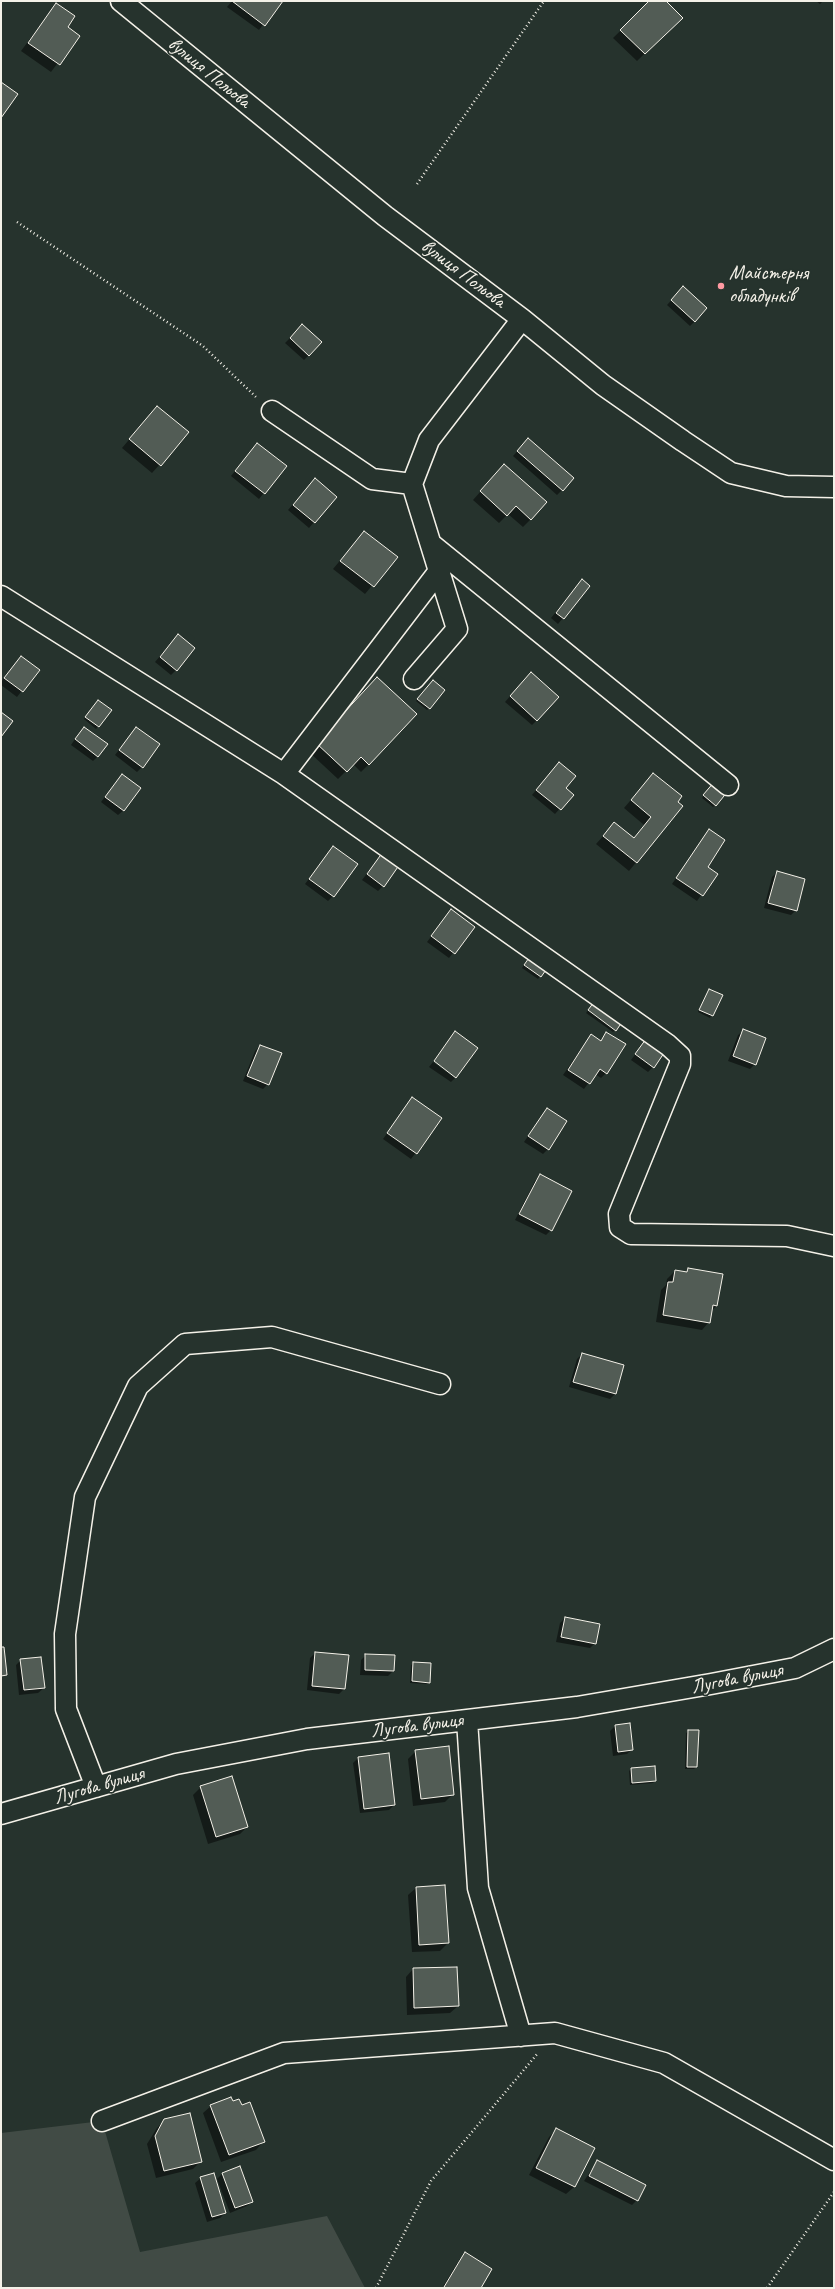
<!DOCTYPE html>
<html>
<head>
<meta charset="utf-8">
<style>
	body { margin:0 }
	#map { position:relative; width:835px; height:2289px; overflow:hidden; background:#26332d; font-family:Caveat,sans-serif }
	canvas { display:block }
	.frame { position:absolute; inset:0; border:2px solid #f4f1e8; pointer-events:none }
</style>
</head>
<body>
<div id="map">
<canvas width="835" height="2289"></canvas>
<div class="frame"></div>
</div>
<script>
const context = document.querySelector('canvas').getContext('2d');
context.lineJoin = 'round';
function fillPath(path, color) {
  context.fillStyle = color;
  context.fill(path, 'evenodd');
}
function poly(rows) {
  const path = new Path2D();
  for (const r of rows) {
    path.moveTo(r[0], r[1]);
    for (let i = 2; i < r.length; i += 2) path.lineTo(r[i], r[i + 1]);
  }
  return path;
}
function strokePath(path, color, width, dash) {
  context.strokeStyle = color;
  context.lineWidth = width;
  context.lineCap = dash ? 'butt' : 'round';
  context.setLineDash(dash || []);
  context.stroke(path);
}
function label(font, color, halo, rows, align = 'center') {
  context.font = font + ' Caveat,sans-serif';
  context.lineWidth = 3.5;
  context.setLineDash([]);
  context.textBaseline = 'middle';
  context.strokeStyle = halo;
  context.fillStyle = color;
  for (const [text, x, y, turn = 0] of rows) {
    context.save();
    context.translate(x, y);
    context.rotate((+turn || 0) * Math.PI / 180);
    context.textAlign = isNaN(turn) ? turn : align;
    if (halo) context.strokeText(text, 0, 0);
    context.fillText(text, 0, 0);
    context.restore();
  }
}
const green = poly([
	[102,2121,140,2252,327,2216,365,2288,1,2288,1,2133]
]);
const shadow = poly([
	[232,1,281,1,259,30,227,7],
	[651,1,665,1,681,18,637,61,613,38],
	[816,1,823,1,820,4],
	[56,4,66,28,78,36,51,72,21,51],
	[678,293,695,321,690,326,667,305],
	[297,331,309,355,304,360,285,343],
	[150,415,188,433,152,473,122,448],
	[257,444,285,466,259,499,231,476],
	[524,444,562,490,557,495,513,456],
	[497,473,531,519,523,527,508,514,499,523,473,500],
	[310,485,336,497,309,528,288,510],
	[364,532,396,557,365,594,333,569],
	[577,586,589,586,558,624,551,618],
	[178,635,176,670,171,675,155,662],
	[21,657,38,670,17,697,1,685,1,682],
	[526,678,537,720,532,725,505,702],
	[431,683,429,708,427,710,416,701],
	[370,686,369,764,361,772,353,764,338,779,309,752],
	[98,701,110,710,96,729,84,719],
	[136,728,142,767,137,772,115,755],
	[79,733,98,756,93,761,71,745],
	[559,763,564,788,572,795,555,814,532,795],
	[653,774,682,806,629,871,596,844,614,824,633,839,644,825,624,808],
	[122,775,124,810,118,815,101,802],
	[713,784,715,805,713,807,702,798],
	[709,830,706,867,716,874,697,901,672,884],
	[333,847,333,896,328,901,305,884],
	[385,850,383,886,378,891,362,880],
	[777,872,796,910,791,915,764,908,772,877],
	[451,910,473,927,449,958,427,942],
	[529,958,547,968,538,979,522,968],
	[709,990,722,996,710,1018,698,1012],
	[592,1006,615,1030,613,1032,586,1013],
	[744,1030,755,1064,750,1069,728,1061,738,1035],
	[607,1033,606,1073,601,1078,595,1074,584,1089,563,1075,591,1035,600,1041],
	[646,1040,653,1067,648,1072,631,1060],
	[260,1046,268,1084,263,1089,243,1081,255,1051],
	[433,1062,455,1078,451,1082,429,1067],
	[412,1099,441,1119,411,1159,383,1139],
	[547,1109,548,1149,543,1154,524,1142],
	[540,1176,551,1230,546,1235,515,1220,535,1181],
	[688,1269,717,1306,711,1311,709,1322,702,1330,656,1322,661,1290,666,1285,667,1279,675,1271,685,1273],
	[582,1354,623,1366,615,1394,610,1399,569,1387,577,1359],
	[565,1618,595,1643,590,1648,556,1642,560,1623],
	[315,1653,344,1689,339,1694,307,1690,310,1658],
	[366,1655,393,1671,388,1676,360,1675,361,1660],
	[21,1660,44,1688,38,1693,19,1695,16,1665],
	[414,1663,429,1682,427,1684,410,1683,411,1665],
	[615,1726,632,1749,627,1754,613,1756,610,1731],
	[689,1731,698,1731,696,1767,694,1769,685,1769,686,1733],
	[416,1751,453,1794,445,1802,413,1806,408,1759],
	[358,1758,394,1805,389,1810,360,1813,353,1763],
	[631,1769,655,1781,653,1783,630,1785,629,1771],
	[201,1787,247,1827,240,1834,208,1844,193,1795],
	[444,1886,448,1943,440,1951,412,1952,408,1895,416,1888],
	[413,1969,458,2006,450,2013,407,2015,406,1977],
	[232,2102,241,2107,263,2142,256,2150,221,2162,203,2113,211,2106],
	[165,2120,201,2161,193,2169,156,2178,147,2144,157,2128],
	[557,2129,593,2149,574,2187,566,2194,529,2175,549,2137],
	[597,2161,637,2200,632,2205,584,2181],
	[222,2174,252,2201,247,2206,230,2213,217,2179],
	[201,2178,225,2213,220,2218,207,2222,195,2183],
	[465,2254,480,2288,442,2288,460,2259]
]);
const building = poly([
	[232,1,283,1,265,26,232,1],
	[649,1,666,1,683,18,645,54,620,30,649,1],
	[56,3,75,16,68,27,80,36,60,65,28,43,56,3],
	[1,82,18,94,1,118,1,82],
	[683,286,707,308,695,322,671,300,683,286],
	[302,324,322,342,309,356,290,338,302,324],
	[157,406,189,432,161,466,129,439,157,406],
	[528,438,574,478,563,491,517,451,528,438],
	[257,443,287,466,265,494,235,471,257,443],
	[504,464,547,502,531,520,516,506,507,516,480,491,504,464],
	[315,478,337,497,315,523,293,505,315,478],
	[364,531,398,557,374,587,340,561,364,531],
	[582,579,590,586,564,619,556,613,582,579],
	[178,634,195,648,177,671,160,657,178,634],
	[21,656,40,670,23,692,4,678,21,656],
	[531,672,559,697,537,721,510,696,531,672],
	[377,677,417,714,369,765,361,757,347,772,316,743,377,677],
	[433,680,445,690,430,709,417,699,433,680],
	[98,700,112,710,99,727,85,717,98,700],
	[1,712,13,721,1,737,1,712],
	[84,727,108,744,98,757,75,739,84,727],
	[136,727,160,744,143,768,119,750,136,727],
	[559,762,576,776,566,788,574,795,561,810,536,790,559,762],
	[653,773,682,796,678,802,683,806,637,863,603,836,614,822,634,838,651,817,631,800,653,773],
	[122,774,141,788,124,811,105,797,122,774],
	[715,781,728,791,716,806,703,795,715,781],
	[709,829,725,840,708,867,718,874,703,896,676,878,709,829],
	[333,846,358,864,334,897,309,879,333,846],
	[385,849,402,861,384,887,367,874,385,849],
	[777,871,805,879,797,911,768,903,777,871],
	[451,909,475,927,455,954,431,936,451,909],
	[531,955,548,967,541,977,524,965,531,955],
	[709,989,723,995,713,1016,699,1010,709,989],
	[594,1002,622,1022,616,1031,588,1010,594,1002],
	[743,1029,766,1038,756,1065,733,1056,743,1029],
	[455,1031,478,1048,456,1078,434,1061,455,1031],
	[606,1032,626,1044,607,1074,600,1069,590,1084,568,1070,591,1034,601,1041,606,1032],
	[646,1039,664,1053,654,1068,635,1054,646,1039],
	[260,1045,282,1053,269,1085,247,1076,260,1045],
	[412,1097,442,1118,417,1154,387,1133,412,1097],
	[547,1108,567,1121,549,1150,528,1136,547,1108],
	[540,1174,572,1191,552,1231,519,1214,540,1174],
	[688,1268,723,1274,717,1306,713,1305,710,1323,663,1315,668,1282,673,1282,675,1270,687,1272,688,1268],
	[582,1353,624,1365,616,1394,573,1382,582,1353],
	[565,1617,600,1624,596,1644,561,1637,565,1617],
	[1,1647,4,1647,7,1675,1,1676,1,1647],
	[315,1652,349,1655,345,1689,312,1686,315,1652],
	[365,1654,395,1655,394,1671,365,1670,365,1654],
	[41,1657,45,1688,24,1690,20,1659,41,1657],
	[413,1662,431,1663,430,1683,412,1681,413,1662],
	[630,1723,633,1750,618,1752,615,1725,630,1723],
	[688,1730,699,1730,697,1767,687,1767,688,1730],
	[449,1746,454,1795,421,1799,415,1750,449,1746],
	[389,1753,395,1805,364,1809,358,1757,389,1753],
	[655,1766,656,1781,632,1783,631,1768,655,1766],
	[232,1776,248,1827,216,1837,200,1786,232,1776],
	[445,1885,449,1943,419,1945,416,1887,445,1885],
	[457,1967,459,2006,414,2008,413,1968,457,1967],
	[231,2097,233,2101,239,2099,242,2105,250,2102,265,2142,229,2155,210,2105,231,2097],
	[190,2113,202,2162,164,2171,155,2136,164,2119,190,2113],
	[556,2128,595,2148,575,2187,536,2168,556,2128],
	[597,2160,646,2185,638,2201,589,2176,597,2160],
	[240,2166,253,2202,235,2208,222,2173,240,2166],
	[214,2173,226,2213,212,2217,200,2177,214,2173],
	[465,2252,492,2269,481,2288,446,2288,444,2287,465,2252]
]);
const path = poly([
	[417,184,544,1],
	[17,222,203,346,258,399],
	[376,2288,431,2181,538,2053],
	[767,2288,834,2192]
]);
const minor = poly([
	[121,1,385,216,522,319,603,385,683,441,731,473,786,486,834,487],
	[272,411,372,479,412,484],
	[431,544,728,785],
	[1,596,284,774,668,1045,680,1056,680,1064,619,1214,620,1227,631,1234,787,1236,834,1246],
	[414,679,457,629,412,484,429,440,522,319],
	[284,774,439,571],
	[467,1720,478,1888,521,2036],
	[96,1787,66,1709,65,1634,85,1497,138,1386,185,1344,272,1337,440,1384],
	[1,1814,176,1764,307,1739,577,1707,711,1684,795,1668,834,1649],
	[102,2121,284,2053,555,2033,664,2063,834,2160]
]);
const markers = [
	[721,286,4,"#ff9aa2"]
];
const streetNames = [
	["вулиця Польова",209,73,39],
	["вулиця Польова",463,274,37],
	["Лугова вулиця",737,1679,-11],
	["Лугова вулиця",417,1726,-7],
	["Лугова вулиця",99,1786,-16]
];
const poiNames = [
	["Майстерня",729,274],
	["обладунків",729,297]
];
fillPath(green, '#414b45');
fillPath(shadow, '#0007');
fillPath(building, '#525c55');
strokePath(building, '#f4f1e8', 1);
strokePath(minor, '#f4f1e8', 23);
strokePath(path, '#f4f1e8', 2.5, [1, 3]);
strokePath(minor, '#26332d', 20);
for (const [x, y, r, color] of markers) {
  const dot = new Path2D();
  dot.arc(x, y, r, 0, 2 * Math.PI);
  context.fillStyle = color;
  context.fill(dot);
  strokePath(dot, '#26332d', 1.5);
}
label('20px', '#f4f1e8', '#26332d', streetNames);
label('20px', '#f4f1e8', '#26332d', poiNames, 'left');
</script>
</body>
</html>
